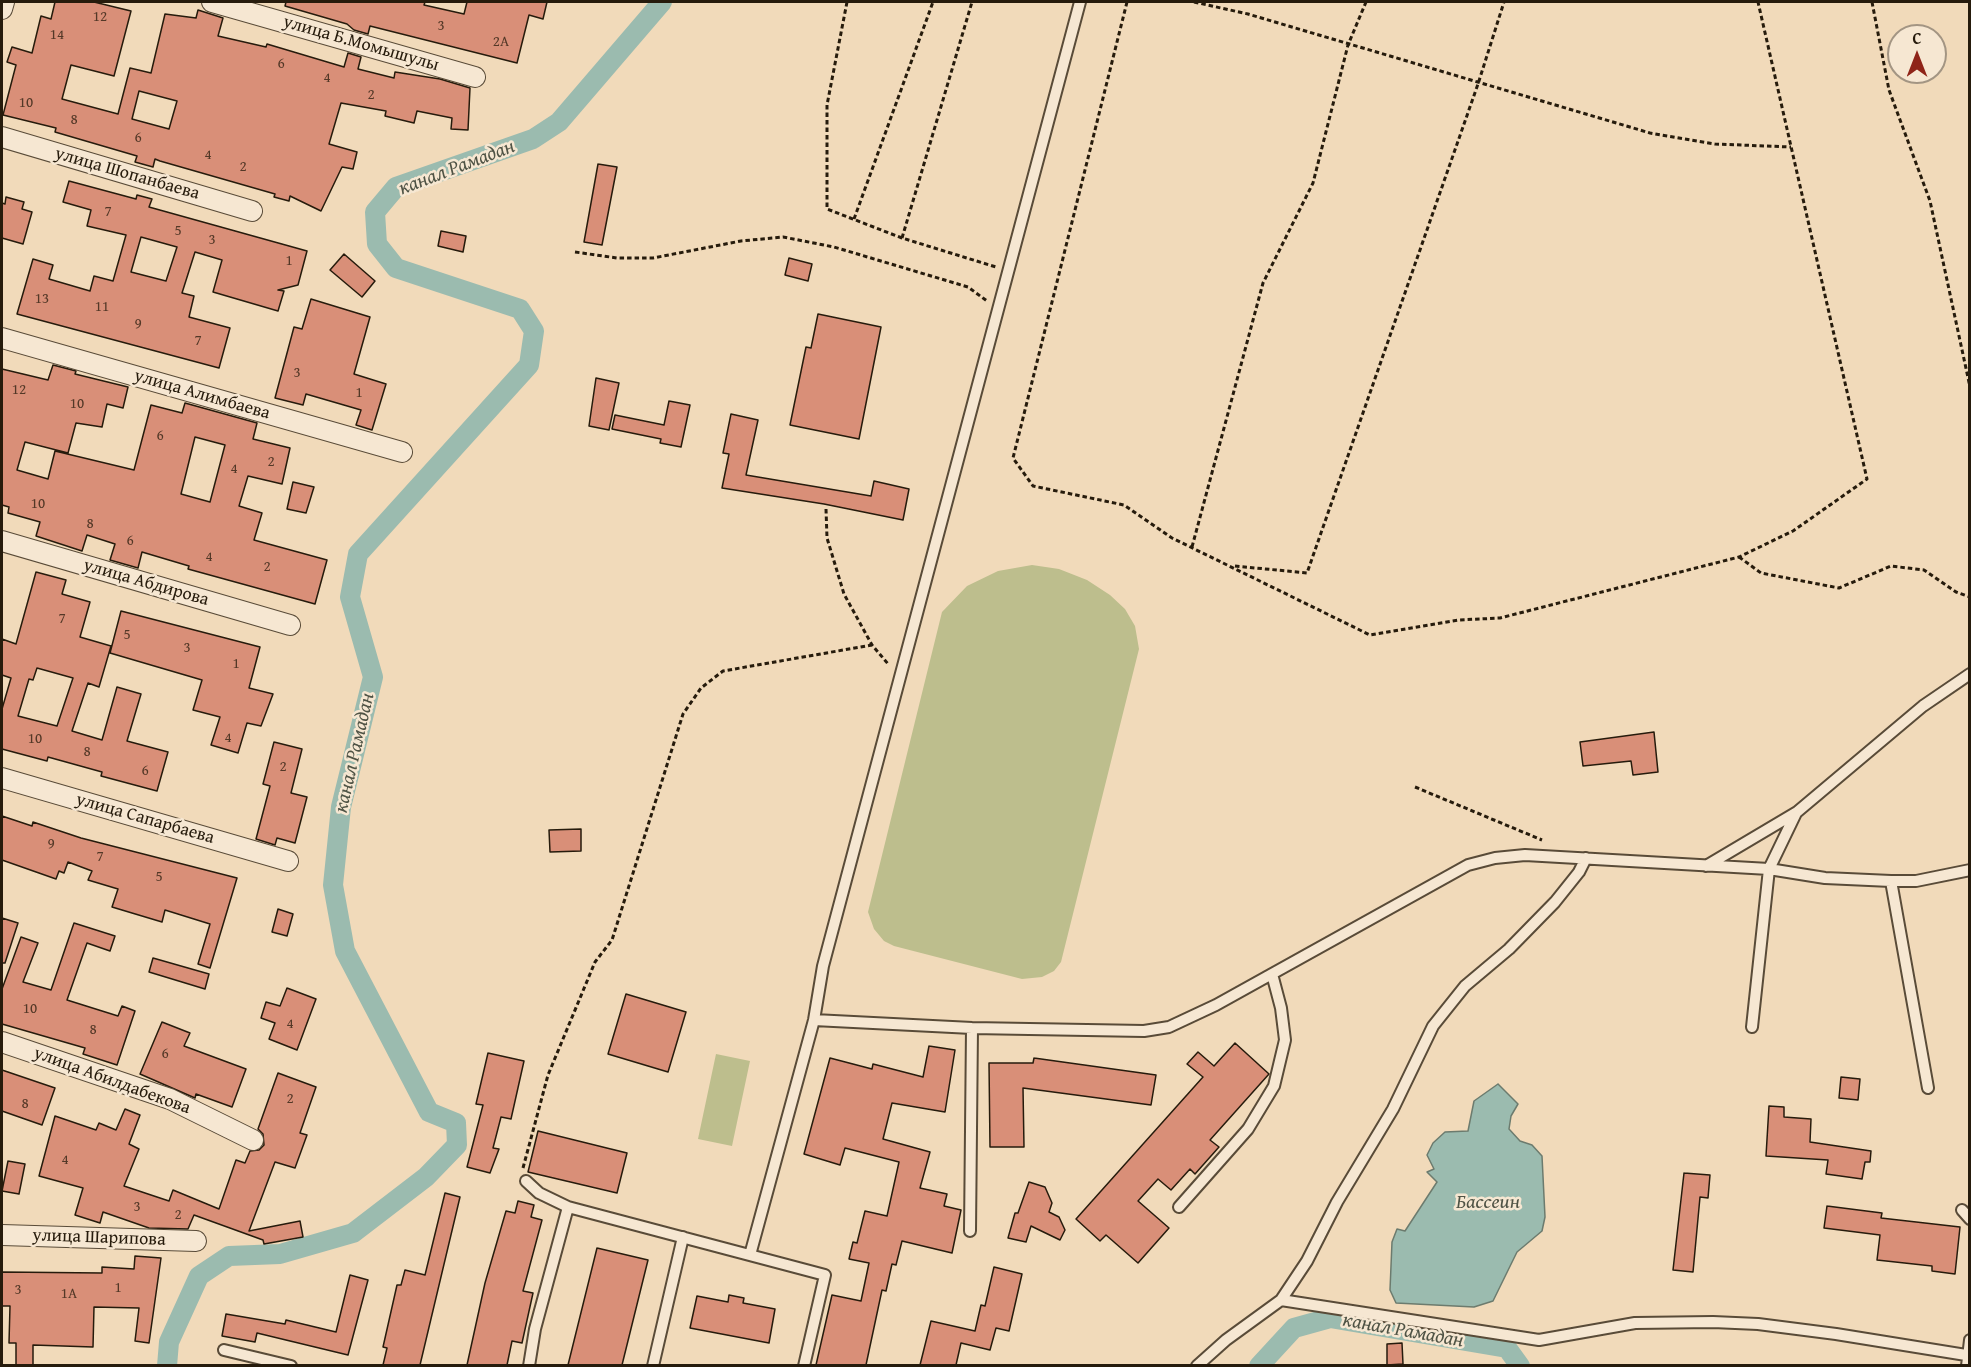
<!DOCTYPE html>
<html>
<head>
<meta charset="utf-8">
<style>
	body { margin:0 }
	#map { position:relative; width:1971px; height:1367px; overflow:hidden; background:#f1daba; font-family:"Gentium Book Plus",serif }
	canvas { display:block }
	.frame { position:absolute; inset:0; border:3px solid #261b0c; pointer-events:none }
	.north { position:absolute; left:1887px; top:24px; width:60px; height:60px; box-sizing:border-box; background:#f6e7d2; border:2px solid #a39583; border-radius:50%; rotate:0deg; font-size:16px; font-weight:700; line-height:24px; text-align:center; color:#261b0c }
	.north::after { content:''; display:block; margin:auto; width:21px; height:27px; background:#8f2418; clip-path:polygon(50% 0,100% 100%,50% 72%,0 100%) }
</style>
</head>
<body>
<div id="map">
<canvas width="1971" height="1367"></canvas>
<div class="frame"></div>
<div class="north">С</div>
</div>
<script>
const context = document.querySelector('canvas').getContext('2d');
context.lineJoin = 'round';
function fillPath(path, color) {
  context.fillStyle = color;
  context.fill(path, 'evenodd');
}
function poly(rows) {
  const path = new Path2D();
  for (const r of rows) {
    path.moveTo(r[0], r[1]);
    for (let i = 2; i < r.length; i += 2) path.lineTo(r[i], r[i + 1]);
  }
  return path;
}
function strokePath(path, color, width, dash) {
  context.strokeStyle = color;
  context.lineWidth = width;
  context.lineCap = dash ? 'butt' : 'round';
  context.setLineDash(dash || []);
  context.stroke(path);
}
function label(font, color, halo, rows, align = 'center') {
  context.font = font + ' "Gentium Book Plus",serif';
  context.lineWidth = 5;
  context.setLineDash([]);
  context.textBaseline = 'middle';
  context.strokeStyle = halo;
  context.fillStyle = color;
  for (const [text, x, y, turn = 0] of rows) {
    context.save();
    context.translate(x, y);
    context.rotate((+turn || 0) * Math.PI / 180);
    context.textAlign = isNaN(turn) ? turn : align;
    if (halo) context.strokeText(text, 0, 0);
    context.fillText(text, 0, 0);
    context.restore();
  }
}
const green = poly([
	[1032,565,1059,569,1087,580,1110,595,1125,609,1135,626,1139,649,1061,962,1054,971,1042,977,1022,979,894,946,884,941,874,929,868,912,942,612,967,586,998,571],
	[716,1054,750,1061,732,1146,698,1139]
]);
const water = poly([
	[1498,1084,1518,1104,1511,1116,1509,1129,1520,1141,1532,1145,1542,1156,1545,1217,1542,1231,1517,1252,1493,1301,1474,1307,1396,1303,1390,1290,1392,1242,1397,1229,1405,1231,1437,1182,1427,1172,1434,1169,1427,1155,1433,1143,1445,1132,1468,1131,1474,1101,1498,1084]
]);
const canal = poly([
	[167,1366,169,1342,199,1276,229,1256,280,1254,353,1233,426,1177,457,1145,456,1123,429,1112,345,951,333,885,341,807,373,677,350,597,358,554,529,365,534,331,520,309,396,268,377,244,375,212,396,187,533,139,559,122,662,2],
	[1259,1366,1294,1328,1330,1318,1507,1348,1520,1366]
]);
const building = poly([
	[55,2,94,2,131,11,114,76,71,65,62,99,118,114,130,68,151,73,165,14,196,18,198,10,223,18,218,36,266,47,267,44,344,67,348,53,361,57,358,69,394,78,395,72,440,79,470,88,468,130,451,129,452,118,417,111,414,123,385,116,386,111,341,103,329,144,357,152,353,169,342,167,321,211,290,196,289,201,274,197,275,194,160,161,155,159,153,167,135,162,137,156,55,132,56,128,3,115,16,65,7,62,12,47,32,53,41,16,51,19,55,2],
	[139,91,177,101,169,129,132,119,139,91],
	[286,2,425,2,424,5,464,14,467,2,547,2,543,19,529,15,517,63,370,26,368,34,354,30,347,24,285,6,286,2],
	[598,164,617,167,602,245,584,242,598,164],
	[69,181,136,199,137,195,152,199,149,207,307,251,298,285,278,290,284,291,278,311,213,292,222,260,195,252,182,293,194,296,189,317,230,328,219,368,17,314,33,259,53,265,49,279,90,291,94,276,113,281,126,235,87,226,91,210,63,202,69,181],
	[141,237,177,247,166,281,131,272,141,237],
	[6,197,24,202,22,209,32,212,23,244,2,238,2,203,5,204,6,197],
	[441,231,466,236,463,252,438,246,441,231],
	[344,254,375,281,362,297,330,270,344,254],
	[789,258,812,264,808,281,785,275,789,258],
	[311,299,370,317,354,374,386,384,372,430,356,425,361,410,306,394,303,405,275,398,294,327,302,329,311,299],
	[818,314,881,327,859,439,790,425,806,347,811,348,818,314],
	[53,365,76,371,75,374,128,387,123,408,107,404,102,427,76,423,68,453,25,442,17,470,48,479,55,451,134,470,151,405,182,413,185,403,257,423,253,439,290,448,282,484,248,476,239,506,262,513,254,540,327,560,315,604,188,569,189,566,142,552,138,568,110,560,115,544,87,535,82,551,36,536,40,522,8,513,9,507,2,505,2,369,48,380,53,365],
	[195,437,225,445,210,502,181,494,195,437],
	[596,378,619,383,609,430,589,426,596,378],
	[669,401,690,405,681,447,660,443,661,439,612,429,615,415,664,425,669,401],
	[731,414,758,420,746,475,871,496,874,481,909,489,903,520,824,504,722,488,729,454,723,453,731,414],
	[293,482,314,487,306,513,287,509,293,482],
	[36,572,66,580,62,594,90,602,80,637,111,646,99,687,88,683,72,731,102,740,117,687,141,694,127,741,168,752,157,791,101,776,102,772,48,757,47,761,2,749,2,709,11,678,2,675,2,639,16,644,36,572],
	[37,668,73,678,57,726,18,716,29,679,33,680,37,668],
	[121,611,260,647,249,688,273,694,261,726,247,723,238,753,211,745,220,717,193,710,202,680,110,653,121,611],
	[1654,732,1658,772,1633,775,1631,761,1583,766,1580,742,1654,732],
	[274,742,302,749,291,793,307,797,295,843,277,838,275,845,256,839,270,786,263,784,274,742],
	[2,816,32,826,33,822,81,838,237,878,210,968,198,964,210,924,165,910,162,922,112,907,118,889,88,880,92,871,68,862,64,873,59,871,56,879,2,860,2,816],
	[581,829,581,851,550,852,549,830,581,829],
	[278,909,293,914,287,936,272,932,278,909],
	[2,918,18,923,5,963,2,963,2,918],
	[74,923,115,936,110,951,87,943,67,1000,118,1016,122,1006,135,1011,117,1065,83,1054,85,1048,2,1024,2,989,21,937,38,943,23,982,51,990,74,923],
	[153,958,209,974,205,989,149,972,153,958],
	[287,988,316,999,297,1050,269,1039,275,1023,261,1018,266,1002,280,1006,287,988],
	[626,994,686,1012,668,1072,608,1054,626,994],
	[162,1022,190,1033,184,1046,246,1069,232,1107,196,1094,195,1098,140,1074,162,1022],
	[1235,1043,1269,1074,1210,1140,1219,1147,1195,1174,1190,1169,1171,1190,1158,1179,1138,1201,1169,1228,1138,1263,1106,1235,1100,1241,1076,1219,1203,1077,1187,1064,1198,1052,1214,1066,1235,1043],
	[929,1046,955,1050,945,1112,892,1103,883,1139,930,1152,920,1188,947,1194,944,1206,961,1210,952,1253,902,1241,896,1265,892,1264,886,1291,882,1290,866,1365,816,1365,832,1295,861,1301,869,1263,849,1259,853,1242,857,1243,865,1211,887,1216,899,1162,845,1148,840,1165,804,1154,830,1058,872,1069,873,1064,923,1077,929,1046],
	[488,1053,524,1061,511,1119,501,1117,493,1148,499,1149,490,1173,467,1167,483,1105,476,1104,488,1053],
	[1034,1058,1156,1075,1151,1105,1023,1088,1024,1147,990,1147,989,1063,1033,1063,1034,1058],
	[2,1070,55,1088,42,1125,2,1111,2,1070],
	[278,1073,316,1087,300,1133,307,1135,295,1168,275,1162,249,1231,300,1221,303,1237,264,1244,263,1240,194,1215,188,1229,149,1228,103,1212,100,1223,75,1215,83,1188,39,1176,55,1116,96,1130,99,1123,116,1130,125,1109,140,1115,129,1144,139,1149,124,1186,169,1201,173,1190,219,1209,236,1160,245,1163,250,1151,259,1150,264,1145,263,1134,258,1129,278,1073],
	[1841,1077,1860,1079,1858,1100,1839,1098,1841,1077],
	[1769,1106,1784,1107,1784,1117,1811,1119,1810,1142,1871,1151,1870,1162,1865,1162,1862,1179,1826,1174,1828,1160,1766,1156,1769,1106],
	[538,1131,627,1153,617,1193,528,1172,538,1131],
	[8,1161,25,1164,19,1194,2,1191,8,1161],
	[1684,1173,1710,1175,1708,1198,1700,1197,1693,1272,1673,1270,1684,1173],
	[1029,1182,1045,1187,1052,1203,1049,1212,1059,1217,1065,1230,1060,1240,1031,1226,1026,1242,1008,1238,1015,1213,1018,1213,1029,1182],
	[445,1193,460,1197,420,1365,383,1365,387,1348,383,1347,397,1285,401,1285,405,1270,425,1275,445,1193],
	[518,1201,534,1205,531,1217,542,1220,523,1291,533,1293,522,1343,512,1341,507,1365,467,1365,485,1283,506,1211,515,1213,518,1201],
	[1827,1206,1882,1213,1881,1218,1960,1227,1955,1274,1932,1271,1932,1266,1877,1260,1880,1235,1824,1228,1827,1206],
	[597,1248,648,1260,622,1365,568,1365,597,1248],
	[135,1256,161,1258,149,1343,135,1341,139,1308,94,1307,93,1347,33,1345,33,1365,16,1365,16,1343,9,1343,10,1306,2,1306,2,1272,102,1273,102,1267,134,1269,135,1256],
	[994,1267,1022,1274,1009,1331,996,1328,990,1350,961,1343,956,1365,920,1365,931,1321,975,1331,981,1305,985,1306,994,1267],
	[350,1275,368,1280,348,1355,257,1333,255,1342,222,1336,226,1314,285,1324,286,1320,336,1332,350,1275],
	[729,1295,744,1298,743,1303,775,1309,769,1343,690,1328,697,1296,728,1302,729,1295],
	[1402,1343,1403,1364,1387,1365,1387,1344,1402,1343]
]);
const path = poly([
	[847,2,827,105,827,209,902,238,996,267],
	[1127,2,1013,458,1033,486,1124,505,1172,538,1370,635,1459,620,1500,618,1739,557,1793,531,1867,479,1758,2],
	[1194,2,1248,14,1650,133,1715,144,1791,147],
	[1872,2,1889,90,1930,201,1970,387],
	[854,219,933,2],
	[902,238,972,2],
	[575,252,617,258,653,258,741,241,783,237,834,247,968,287,987,301],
	[826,509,827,538,844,594,872,645,889,665],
	[1192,547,1263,283,1313,183,1348,45,1366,2],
	[1739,557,1761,573,1839,588,1891,566,1924,570,1956,592,1970,597],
	[1235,566,1307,573,1478,84,1504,2],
	[1415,787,1542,840],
	[523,1168,548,1075,595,962,612,940,683,714,701,688,723,671,872,645]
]);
const service = poly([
	[1706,866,1797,812,1923,706,1970,674],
	[1891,881,1928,1088],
	[814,1020,972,1028,1144,1031,1169,1027,1216,1005,1468,865,1495,858,1525,855,1769,869,1825,878,1891,881,1916,881,1970,870],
	[1752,1027,1769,869,1796,813],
	[526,1181,539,1193,568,1207,825,1275,804,1366],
	[1179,1207,1248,1129,1274,1086,1285,1040,1281,1008,1272,974],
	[1962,1210,1970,1219],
	[970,1231,972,1028],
	[750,1255,814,1020,823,966,1080,2],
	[1281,1300,1539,1340,1635,1323,1713,1322,1758,1324,1836,1334,1966,1355],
	[224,1350,291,1366],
	[529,1366,535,1329,568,1207],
	[653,1366,683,1237],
	[1197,1366,1226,1340,1281,1300,1307,1261,1337,1202,1393,1109,1433,1026,1465,986,1509,949,1555,902,1579,872,1586,858],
	[1967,1366,1970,1340]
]);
const minor = poly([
	[212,2,475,77],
	[2,9,4,2],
	[2,137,252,211],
	[2,338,402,452],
	[2,541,290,625],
	[2,778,288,861],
	[2,1042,170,1099,253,1140],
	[2,1235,196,1241]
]);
const numberNames = [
	["12",100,17],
	["3",441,26],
	["14",57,35],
	["2А",501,42],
	["6",281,64],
	["4",327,78],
	["2",371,95],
	["10",26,103],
	["8",74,120],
	["6",138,138],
	["4",208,155],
	["2",243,167],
	["7",108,212],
	["5",178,231],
	["3",212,240],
	["1",289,261],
	["13",42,299],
	["11",102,307],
	["9",138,324],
	["7",198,341],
	["3",297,373],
	["12",19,390],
	["1",359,393],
	["10",77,404],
	["6",160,436],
	["2",271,462],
	["4",234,469],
	["10",38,504],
	["8",90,524],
	["6",130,541],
	["4",209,557],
	["2",267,567],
	["7",62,619],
	["5",127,635],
	["3",187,648],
	["1",236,664],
	["4",228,738],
	["10",35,739],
	["8",87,752],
	["2",283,767],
	["6",145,771],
	["9",51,844],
	["7",100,857],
	["5",159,877],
	["10",30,1009],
	["4",290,1024],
	["8",93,1030],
	["6",165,1054],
	["2",290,1099],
	["8",25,1104],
	["4",65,1160],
	["3",137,1207],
	["2",178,1215],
	["1",118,1288],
	["3",18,1290],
	["1А",69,1294]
];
const streetNames = [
	["улица Б.Момышулы",361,44,16],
	["улица Шопанбаева",127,174,16],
	["улица Алимбаева",202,395,16],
	["улица Абдирова",146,583,16],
	["улица Сапарбаева",145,819,16],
	["улица Абилдабекова",112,1081,20],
	["улица Шарипова",99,1238,2]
];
const waterNames = [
	["канал Рамадан",457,168,-21],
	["канал Рамадан",355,753,-77],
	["Бассеин",1488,1203],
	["канал Рамадан",1403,1331,10]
];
fillPath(green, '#bdbe8d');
fillPath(water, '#9bbbaf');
strokePath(water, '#6c7b6e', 1.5);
strokePath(canal, '#9bbbaf', 20);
fillPath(building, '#d98f78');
strokePath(building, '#261b0c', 1.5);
strokePath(service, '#594b38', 14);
strokePath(minor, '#594b38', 22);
strokePath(path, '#261b0c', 3, [4.5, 3]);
strokePath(service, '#f6e7d2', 10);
strokePath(minor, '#f6e7d2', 20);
label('15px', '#533827', null, numberNames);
label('18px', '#261b0c', '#f6e7d2', streetNames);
label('italic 20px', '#4f5345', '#f6e7d2', waterNames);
</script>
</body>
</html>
